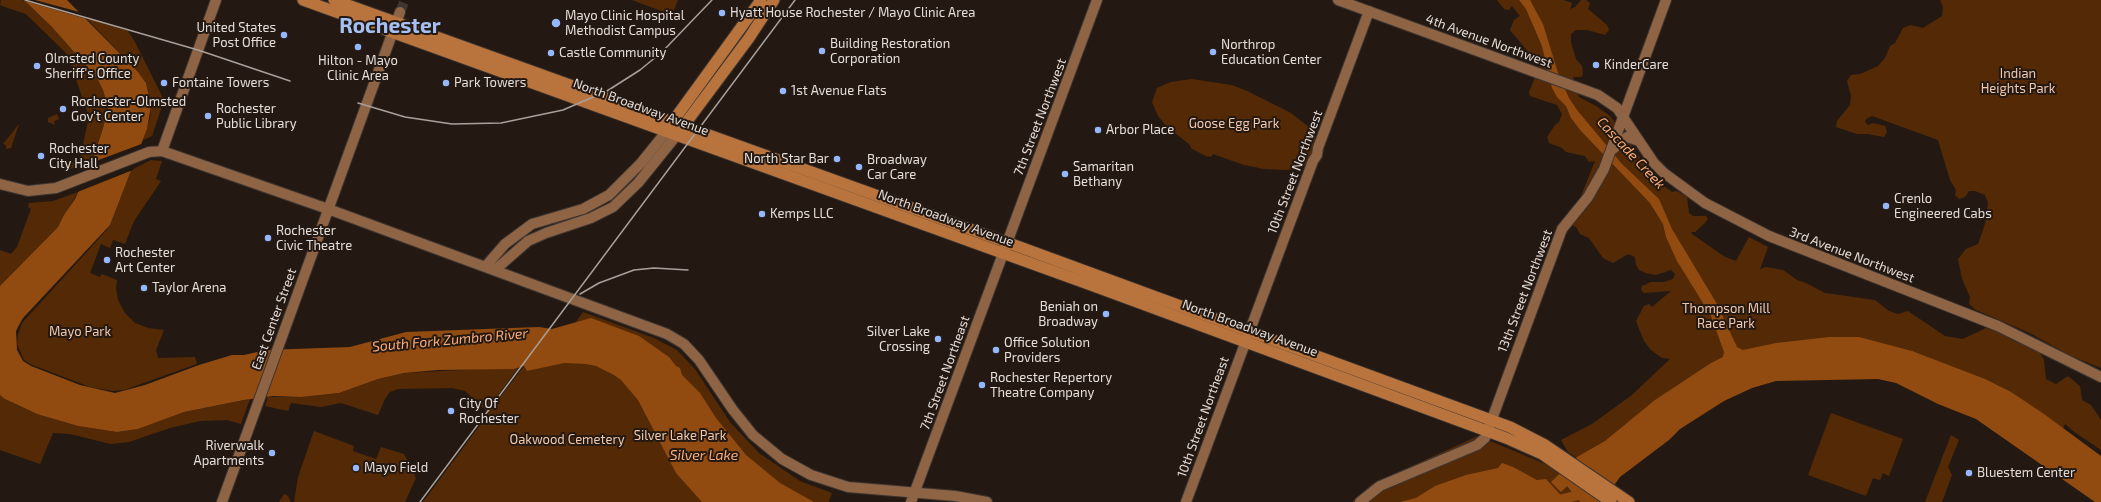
<!DOCTYPE html>
<html>
<head>
<meta charset="utf-8">
<style>
	body { margin:0 }
	canvas { display:block; background:#241912 }
</style>
</head>
<body>
<canvas width="2101" height="502"></canvas>
<script>
const context = document.querySelector('canvas').getContext('2d');
context.lineJoin = 'round';
function fillPath(path, color) {
  context.fillStyle = color;
  context.fill(path, 'evenodd');
}
function poly(rows) {
  const path = new Path2D();
  for (const r of rows) {
    path.moveTo(r[0], r[1]);
    for (let i = 2; i < r.length; i += 2) path.lineTo(r[i], r[i + 1]);
  }
  return path;
}
function strokePath(path, color, width, dash) {
  context.strokeStyle = color;
  context.lineWidth = width;
  context.lineCap = dash ? 'butt' : 'round';
  context.setLineDash(dash || []);
  context.stroke(path);
}
function label(font, color, halo, rows, align = 'center') {
  context.font = font + ' "Exo 2",sans-serif';
  context.lineWidth = 4;
  context.setLineDash([]);
  context.textBaseline = 'middle';
  context.strokeStyle = halo;
  context.fillStyle = color;
  for (const [text, x, y, turn = 0] of rows) {
    context.save();
    context.translate(x, y);
    context.rotate((+turn || 0) * Math.PI / 180);
    context.textAlign = isNaN(turn) ? turn : align;
    if (halo) context.strokeText(text, 0, 0);
    context.fillText(text, 0, 0);
    context.restore();
  }
}
const green = poly([
	[1,0,24,0,52,27,97,78,103,90,108,108,103,128,91,163,67,170,68,164,80,158,89,117,70,62,71,58,26,14,2,6,0,5],
	[632,0,678,0,672,15],
	[1497,0,1564,0,1572,3,1570,9,1575,7,1581,0,1586,0,1590,3,1588,9,1607,25,1609,30,1605,35,1587,30,1576,30,1571,34,1571,42,1576,59,1582,66,1583,74,1581,77,1573,77,1579,97,1596,106,1610,116,1657,181,1672,192,1677,191,1687,197,1689,213,1693,216,1706,216,1708,219,1704,224,1695,232,1691,232,1692,234,1725,257,1736,261,1749,237,1768,247,1760,269,1766,267,1783,270,1797,280,1806,283,1825,293,1875,300,1889,311,1898,314,1908,311,1945,336,1963,339,1986,328,1995,330,2014,341,2032,348,2040,353,2044,360,2046,379,2056,384,2068,376,2080,386,2082,400,2091,405,2101,420,2101,450,2073,431,2065,424,2055,450,1912,371,1744,368,1599,472,1568,452,1561,440,1592,424,1632,395,1670,359,1662,358,1651,350,1644,341,1636,321,1644,306,1649,304,1652,307,1671,291,1644,293,1641,290,1642,286,1651,282,1664,282,1673,279,1675,274,1671,270,1656,275,1646,273,1639,270,1636,265,1635,257,1628,254,1613,263,1603,258,1589,238,1580,234,1576,227,1570,224,1595,161,1589,162,1585,156,1566,152,1562,148,1549,143,1547,137,1555,125,1559,122,1562,114,1557,105,1530,96,1529,92,1540,65,1533,61,1526,49,1510,30,1514,20,1520,16,1512,6,1509,10,1504,9],
	[1940,0,2101,0,2101,368,2069,355,2030,333,1976,310,1969,304,1970,297,1962,279,1958,259,1966,249,1978,244,1985,224,1988,203,1985,195,1975,191,1969,191,1965,197,1959,199,1955,195,1956,190,1950,180,1938,140,1872,116,1866,119,1865,122,1868,125,1873,123,1885,126,1887,132,1884,137,1868,134,1857,134,1836,127,1837,121,1850,105,1851,96,1847,81,1851,75,1860,74,1878,66,1885,58,1890,46,1895,43,1903,28,1911,25,1923,28,1942,16,1943,7],
	[85,17,128,31,135,42,164,100,152,136,143,140,150,118,151,107,146,83,138,72],
	[1191,79,1232,85,1247,91,1291,113,1310,128,1314,135,1318,148,1307,165,1301,168,1287,170,1264,169,1244,165,1213,154,1211,157,1206,156,1192,149,1189,144,1167,127,1158,116,1152,102,1157,88,1171,82],
	[57,114,59,119,54,121,55,125,48,122,48,118],
	[19,124,11,148,6,149,6,145,3,144],
	[151,160,162,161,156,179,161,181,134,221,125,244,113,240,110,248,101,244,90,273,100,277,102,274,117,280,116,288,118,300,125,313,135,323,148,328,164,330,156,350,158,358,195,357,197,364,124,390,113,391,90,387,30,364,24,360,17,344,18,335,22,323,104,233,110,225,131,170],
	[78,192,58,227,0,286,0,250,11,254,17,247,31,209,28,207,29,203,53,201],
	[583,312,654,338,677,350,695,369,730,422,759,453,800,481,832,493,829,501,830,502,423,502,489,413,465,391,452,388,398,389,390,392,385,399,378,415,341,403,321,407,291,403,288,411,265,406,268,397,301,397,339,393,378,379,404,373,519,367,489,407,491,409,524,366,527,371,545,366],
	[0,395,15,404,37,414,78,426,117,432,138,429,184,412,250,399,241,424,227,420,200,421,170,428,129,442,111,444,70,434,53,433,40,464,0,450],
	[1831,413,1903,439,1889,476,1883,473,1880,480,1873,478,1866,496,1808,475],
	[314,431,354,446,353,451,376,459,381,447,404,454,416,478,405,502,294,502,298,477],
	[1951,435,1959,440,1948,467,1952,475,1942,502,1925,502],
	[1478,436,1555,468,1605,502,1352,502,1372,484],
	[284,494,288,496,291,502,279,502]
]);
const water = poly([
	[24,0,67,0,138,72,146,83,151,106,147,129,110,225,23,318,19,325,16,331,17,350,23,361,31,366,80,385,115,393,145,385,199,365,232,355,244,355,266,350,350,347,406,332,539,327,552,329,591,318,639,336,669,357,676,366,680,368,682,375,700,393,716,418,746,455,780,483,814,502,702,502,676,473,638,400,621,380,614,375,596,366,586,364,564,363,527,371,524,366,513,369,438,370,404,373,378,379,339,393,301,397,273,396,244,400,184,412,138,429,117,432,78,426,37,414,5,399,0,395,0,286,58,227,64,215,75,199,93,159,103,128,108,108,103,90,97,78,52,27],
	[1519,0,1530,0,1543,24,1559,76,1569,98,1577,110,1622,164,1659,199,1672,229,1717,304,1737,347,1743,350,1776,343,1829,337,1859,337,1912,351,1985,379,2011,392,2044,414,2101,456,2101,502,2095,502,1976,419,1938,404,1896,383,1878,379,1776,381,1752,388,1724,401,1680,429,1669,440,1620,477,1602,502,1580,502,1567,486,1561,492,1551,482,1577,457,1605,441,1655,400,1711,363,1723,357,1724,352,1711,316,1677,261,1666,237,1663,224,1650,203,1581,131,1571,118,1566,106,1557,97,1552,88,1542,46,1526,9],
	[1502,463,1513,467,1537,480,1546,479,1567,502,1400,502,1416,498,1435,486,1466,475,1498,468]
]);
const pier = poly([
	[22,0,35,0,83,13,90,20],
	[144,143,133,170,75,193,88,164]
]);
const river = poly([
	[1550,502,1575,496,1584,487]
]);
const secondaryTunnel = poly([
	[400,12,405,0]
]);
const secondary = poly([
	[1338,0,1598,95,1617,108,1654,163,1664,173,1705,203,1769,236,1998,326,2101,377],
	[1613,149,1627,137,1639,141],
	[162,151,216,0],
	[0,184,28,191,56,188,149,152,162,151,328,209,667,334,684,344,699,360,733,410,753,435,782,459,811,475,848,487,955,496,987,502],
	[485,267,505,244,532,224,583,209,609,195,641,163,666,132],
	[495,270,528,241,546,233,591,218,613,207,638,183,676,136],
	[222,502,400,12],
	[911,502,1097,0],
	[1186,502,1313,161,1317,155,1318,148,1369,11],
	[1360,502,1380,486,1477,445,1485,438,1562,229,1588,197,1604,169,1666,0]
]);
const primary = poly([
	[303,0,1091,285,1506,438,1542,454,1611,502],
	[334,0,1017,246,1510,427,1545,445,1629,502],
	[668,128,761,0],
	[679,132,749,38,774,0]
]);
const rail = poly([
	[25,0,198,50,290,81],
	[358,103,405,117,452,124,501,123,563,110,607,91,640,70,662,52,712,0],
	[580,294,599,283,634,270,654,268,688,270],
	[420,502,795,0]
]);
const markers = [
	[722,13,4,"#95b7fd"],
	[556,23,5,"#95b7fd"],
	[284,35,4,"#95b7fd"],
	[358,47,4,"#95b7fd"],
	[822,51,4,"#95b7fd"],
	[1213,52,4,"#95b7fd"],
	[551,53,4,"#95b7fd"],
	[1596,65,4,"#95b7fd"],
	[37,66,4,"#95b7fd"],
	[164,83,4,"#95b7fd"],
	[446,83,4,"#95b7fd"],
	[783,91,4,"#95b7fd"],
	[63,109,4,"#95b7fd"],
	[208,116,4,"#95b7fd"],
	[1098,130,4,"#95b7fd"],
	[41,156,4,"#95b7fd"],
	[837,159,4,"#95b7fd"],
	[859,167,4,"#95b7fd"],
	[1065,174,4,"#95b7fd"],
	[1886,206,4,"#95b7fd"],
	[762,214,4,"#95b7fd"],
	[268,238,4,"#95b7fd"],
	[107,260,4,"#95b7fd"],
	[144,288,4,"#95b7fd"],
	[1106,314,4,"#95b7fd"],
	[938,339,4,"#95b7fd"],
	[996,350,4,"#95b7fd"],
	[982,385,4,"#95b7fd"],
	[451,411,4,"#95b7fd"],
	[272,453,4,"#95b7fd"],
	[356,468,4,"#95b7fd"],
	[1969,473,4,"#95b7fd"]
];
const poiNames = [
	["Hyatt House Rochester / Mayo Clinic Area",730,13],
	["Mayo Clinic Hospital",565,16],
	["Methodist Campus",565,31],
	["United States",276,28,"right"],
	["Post Office",276,43,"right"],
	["Building Restoration",830,44],
	["Corporation",830,59],
	["Northrop",1221,45],
	["Education Center",1221,60],
	["Castle Community",559,53],
	["Olmsted County",45,59],
	["Sheriff's Office",45,74],
	["Hilton - Mayo",358,61,"center"],
	["Clinic Area",358,76,"center"],
	["KinderCare",1604,65],
	["Fontaine Towers",172,83],
	["Park Towers",454,83],
	["1st Avenue Flats",791,91],
	["Rochester-Olmsted",71,102],
	["Gov't Center",71,117],
	["Rochester",216,109],
	["Public Library",216,124],
	["Arbor Place",1106,130],
	["Rochester",49,149],
	["City Hall",49,164],
	["North Star Bar",829,159,"right"],
	["Broadway",867,160],
	["Car Care",867,175],
	["Samaritan",1073,167],
	["Bethany",1073,182],
	["Crenlo",1894,199],
	["Engineered Cabs",1894,214],
	["Kemps LLC",770,214],
	["Rochester",276,231],
	["Civic Theatre",276,246],
	["Rochester",115,253],
	["Art Center",115,268],
	["Taylor Arena",152,288],
	["Beniah on",1098,307,"right"],
	["Broadway",1098,322,"right"],
	["Silver Lake",930,332,"right"],
	["Crossing",930,347,"right"],
	["Office Solution",1004,343],
	["Providers",1004,358],
	["Rochester Repertory",990,378],
	["Theatre Company",990,393],
	["City Of",459,404],
	["Rochester",459,419],
	["Riverwalk",264,446,"right"],
	["Apartments",264,461,"right"],
	["Mayo Field",364,468],
	["Bluestem Center",1977,473]
];
const streetNames = [
	["4th Avenue Northwest",1489,41,20],
	["North Broadway Avenue",641,107,20],
	["7th Street Northwest",1040,117,-69],
	["10th Street Northwest",1295,172,-69],
	["North Broadway Avenue",946,218,20],
	["3rd Avenue Northwest",1852,255,21],
	["13th Street Northwest",1525,291,-69],
	["East Center Street",274,319,-70],
	["North Broadway Avenue",1250,328,20],
	["7th Street Northeast",945,373,-70],
	["10th Street Northeast",1203,417,-70]
];
const parkNames = [
	["Indian",2018,74],
	["Heights Park",2018,89],
	["Goose Egg Park",1234,124],
	["Thompson Mill",1726,309],
	["Race Park",1726,324],
	["Mayo Park",80,332],
	["Silver Lake Park",680,436],
	["Oakwood Cemetery",567,440]
];
const waterNames = [
	["Cascade Creek",1631,153,47],
	["South Fork Zumbro River",450,340,-5],
	["Silver Lake",704,455]
];
const townNames = [
	["Rochester",390,26]
];
fillPath(green, '#542905');
fillPath(water, '#914b10');
fillPath(pier, '#241912');
strokePath(river, '#914b10', 10);
strokePath(secondaryTunnel, '#413730', 10, [10, 5]);
strokePath(secondary, '#3d3531', 12);
strokePath(primary, '#3d3531', 13);
strokePath(secondary, '#8e6445', 10);
strokePath(primary, '#b9743d', 11);
strokePath(rail, '#a8a09b', 1.5);
for (const [x, y, r, color] of markers) {
  const dot = new Path2D();
  dot.arc(x, y, r, 0, 2 * Math.PI);
  context.fillStyle = color;
  context.fill(dot);
  strokePath(dot, '#241912', 1.5);
}
label('13px', '#e5ded9', '#241912', poiNames, 'left');
label('13px', '#e5ded9', '#241912', streetNames);
label('13px', '#f2c9af', '#241912', parkNames);
label('italic 14px', '#fdae78', '#241912', waterNames);
label('bold 21px', '#a6c0f4', '#241912', townNames);
</script>
</body>
</html>
